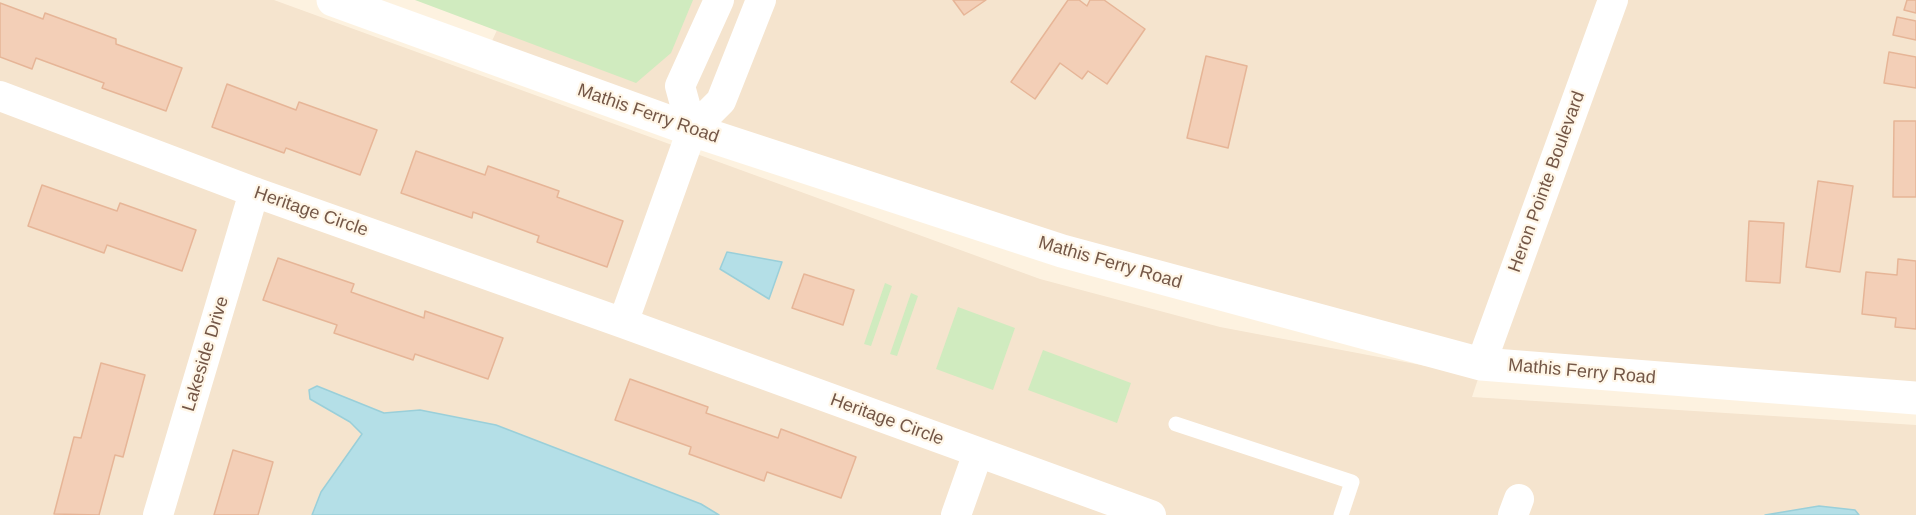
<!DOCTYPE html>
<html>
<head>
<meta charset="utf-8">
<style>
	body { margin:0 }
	canvas { display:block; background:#fdf2e0 }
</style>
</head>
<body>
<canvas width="1916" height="515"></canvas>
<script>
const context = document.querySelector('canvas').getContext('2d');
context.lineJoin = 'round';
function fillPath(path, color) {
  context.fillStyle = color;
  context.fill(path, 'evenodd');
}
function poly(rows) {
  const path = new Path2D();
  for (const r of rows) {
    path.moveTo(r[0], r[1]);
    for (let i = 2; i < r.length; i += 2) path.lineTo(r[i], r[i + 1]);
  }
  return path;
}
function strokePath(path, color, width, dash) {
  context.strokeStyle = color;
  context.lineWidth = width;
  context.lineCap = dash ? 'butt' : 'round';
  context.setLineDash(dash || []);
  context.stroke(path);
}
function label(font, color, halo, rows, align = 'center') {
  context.font = font + ' Helvetica,sans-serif';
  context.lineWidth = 4.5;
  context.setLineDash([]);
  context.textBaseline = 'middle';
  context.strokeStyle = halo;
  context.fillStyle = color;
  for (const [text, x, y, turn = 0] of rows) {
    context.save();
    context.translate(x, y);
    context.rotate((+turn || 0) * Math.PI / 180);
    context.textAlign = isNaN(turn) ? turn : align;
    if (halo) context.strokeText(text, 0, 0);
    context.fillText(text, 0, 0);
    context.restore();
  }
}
const residential = poly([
	[0,0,274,0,1040,279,1220,327,1479,376,1472,397,1916,425,1916,515,0,515],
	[511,0,1916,0,1916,398,1481,364,485,56]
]);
const green = poly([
	[415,0,693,0,671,53,636,83],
	[885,283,892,286,871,346,864,344],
	[911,293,918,296,897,356,890,354],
	[958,307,1015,328,993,390,936,369],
	[1043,350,1131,383,1117,423,1028,390]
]);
const water = poly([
	[727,252,782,262,769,299,720,269,727,252],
	[317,386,384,413,420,410,496,425,701,504,719,515,312,515,321,492,362,434,350,422,310,399,309,390,317,386],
	[1819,506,1855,510,1859,515,1765,515,1819,506]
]);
const building = poly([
	[953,0,986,0,964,15,953,0],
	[1068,0,1079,0,1087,6,1090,0,1104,0,1145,29,1107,84,1088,71,1082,79,1060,63,1035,99,1011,82,1068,0],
	[1907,0,1916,0,1916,13,1904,10,1907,0],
	[0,3,43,19,45,13,116,39,116,44,182,68,166,111,102,88,104,83,36,58,32,69,0,57,0,3],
	[1897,17,1916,21,1916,40,1893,35,1897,17],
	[1889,52,1916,57,1916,88,1884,83,1889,52],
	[1206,56,1247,66,1228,148,1187,138,1206,56],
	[227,84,296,110,299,102,377,130,360,175,286,148,284,153,212,127,227,84],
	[1894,121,1916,121,1916,197,1893,197,1894,121],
	[416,151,485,175,488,166,559,191,557,197,623,221,607,267,537,242,539,236,473,212,472,218,401,193,416,151],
	[1818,181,1853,186,1840,272,1806,267,1818,181],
	[42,185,117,211,120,203,196,230,182,271,107,245,104,253,28,226,42,185],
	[1749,221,1784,223,1780,283,1746,281,1749,221],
	[278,258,354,284,351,292,424,318,425,311,503,338,488,379,415,354,413,360,334,333,337,325,263,300,278,258],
	[1898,259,1916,261,1916,329,1895,327,1896,318,1862,314,1866,272,1897,275,1898,259],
	[804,274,854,290,843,325,792,308,804,274],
	[101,363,145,375,123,457,115,455,99,515,54,514,74,437,81,438,101,363],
	[630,379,708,407,706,413,778,438,781,429,856,457,841,498,767,472,764,481,689,454,691,447,615,420,630,379],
	[233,450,273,462,258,515,214,515,233,450]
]);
const service = poly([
	[1176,424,1352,482,1341,515]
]);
const minor = poly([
	[0,96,254,192,623,323,1151,515],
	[692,130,680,86,719,0],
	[623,323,692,130,721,101,761,0],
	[1481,364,1613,0],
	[158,515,254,192],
	[956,515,978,453],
	[1513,515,1519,499]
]);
const secondary = poly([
	[333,0,692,130,1062,251,1481,364,1916,398]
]);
const streetNames = [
	["Mathis Ferry Road",648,114,19],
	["Heron Pointe Boulevard",1547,182,-70],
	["Heritage Circle",311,212,19],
	["Mathis Ferry Road",1110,263,16],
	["Lakeside Drive",206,354,-73],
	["Mathis Ferry Road",1582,372,5],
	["Heritage Circle",887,420,20]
];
fillPath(residential, '#f5e4ce');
fillPath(green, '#d0ebbf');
fillPath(water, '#b4dfe7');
strokePath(water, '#9acfd9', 1.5);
fillPath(building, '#f3cfb7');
strokePath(building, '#e6b597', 1.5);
strokePath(service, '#fff', 15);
strokePath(minor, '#fff', 30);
strokePath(secondary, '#fff', 33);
label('18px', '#745747', '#fff6e7', streetNames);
</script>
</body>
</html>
